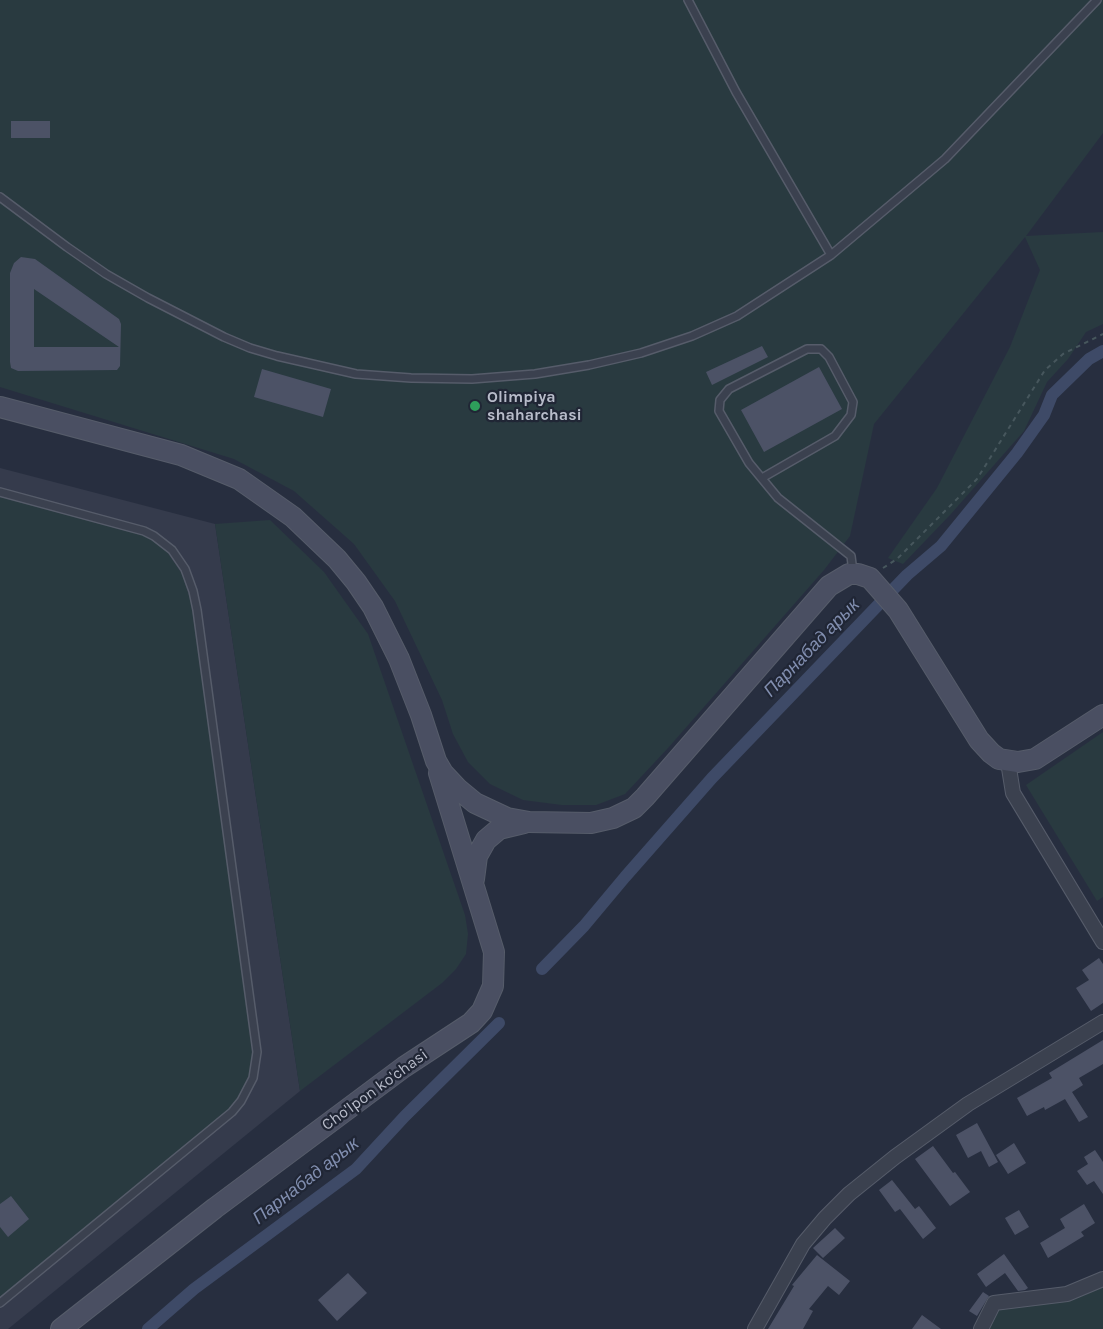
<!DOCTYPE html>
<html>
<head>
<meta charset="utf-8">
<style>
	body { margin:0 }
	canvas { display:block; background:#272e3f }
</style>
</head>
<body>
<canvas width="1103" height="1329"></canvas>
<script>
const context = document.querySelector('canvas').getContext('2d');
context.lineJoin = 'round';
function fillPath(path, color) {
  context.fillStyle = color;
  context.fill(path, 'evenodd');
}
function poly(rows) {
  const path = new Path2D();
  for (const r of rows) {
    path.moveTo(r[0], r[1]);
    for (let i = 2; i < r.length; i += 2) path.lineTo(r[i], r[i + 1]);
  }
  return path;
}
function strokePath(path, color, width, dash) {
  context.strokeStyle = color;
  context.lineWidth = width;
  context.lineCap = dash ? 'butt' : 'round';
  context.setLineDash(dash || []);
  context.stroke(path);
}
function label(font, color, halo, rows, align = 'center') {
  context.font = font + ' Karla,sans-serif';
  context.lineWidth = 4.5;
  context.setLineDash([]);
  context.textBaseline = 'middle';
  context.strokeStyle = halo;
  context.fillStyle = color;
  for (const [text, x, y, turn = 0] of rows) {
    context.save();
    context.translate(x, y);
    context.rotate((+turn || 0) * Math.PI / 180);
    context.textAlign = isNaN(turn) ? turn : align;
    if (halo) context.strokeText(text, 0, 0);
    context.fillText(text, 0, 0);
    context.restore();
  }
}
const airport = poly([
	[0,468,215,524,300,1091,8,1329,0,1329]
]);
const green = poly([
	[0,0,1103,0,1103,133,1026,236,1103,232,1103,324,1086,332,1068,359,1047,382,1024,431,950,515,903,564,888,558,937,488,1010,347,1040,270,1025,237,874,424,850,536,824,570,668,748,625,794,596,805,562,805,523,800,490,784,468,762,453,734,442,700,395,601,354,544,294,491,234,459,0,387],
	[0,497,145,536,165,549,182,574,191,602,251,1028,253,1053,250,1076,245,1087,235,1102,223,1115,0,1297],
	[270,520,324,572,368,634,465,915,468,934,466,954,456,969,442,983,300,1091,215,524],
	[1103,732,1103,897,1097,901,1026,785],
	[1103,1285,1103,1329,984,1329,996,1307,1068,1301]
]);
const canal = poly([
	[542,969,584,926,625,877,712,778,907,575,941,546,1017,453,1044,415,1052,395,1089,359,1103,351],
	[148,1329,194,1289,356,1169,405,1116,499,1023]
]);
const building = poly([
	[11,121,50,121,50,138,11,138],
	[21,257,35,259,119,319,121,324,120,366,117,370,18,371,11,368,10,362,10,273,14,263],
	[34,289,119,347,34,347],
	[762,346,768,357,712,385,706,372],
	[819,367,842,409,764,452,741,410],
	[262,369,331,389,323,417,254,397],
	[1099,958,1103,964,1103,1003,1091,1011,1076,988,1089,980,1082,970],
	[1103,1040,1103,1064,1079,1078,1083,1085,1072,1092,1088,1117,1079,1122,1065,1099,1045,1110,1044,1107,1027,1116,1017,1098,1052,1078,1049,1073],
	[977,1123,998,1162,989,1167,981,1151,968,1158,956,1135],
	[1014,1143,1026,1163,1008,1174,996,1155],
	[933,1146,953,1173,955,1172,970,1192,950,1206,915,1159],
	[1095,1150,1103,1162,1103,1194,1094,1181,1087,1185,1077,1171,1088,1164,1084,1157],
	[892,1180,915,1209,919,1206,936,1228,923,1239,900,1209,895,1212,879,1190],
	[11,1196,29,1219,8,1237,0,1227,0,1204],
	[1084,1204,1095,1223,1081,1232,1084,1236,1048,1258,1040,1243,1065,1228,1060,1219],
	[1019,1210,1029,1227,1015,1235,1005,1218],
	[835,1228,845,1238,823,1258,813,1248],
	[1004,1254,1028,1288,1025,1290,1018,1291,1005,1273,986,1287,977,1274],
	[817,1255,850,1281,839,1295,828,1286,809,1309,813,1311,803,1329,768,1329,794,1286,792,1285],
	[348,1273,367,1293,337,1321,318,1300],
	[983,1292,989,1296,977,1316,969,1311],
	[922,1315,941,1329,912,1329]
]);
const path = poly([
	[883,568,897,559,977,479,1045,370,1063,354,1103,334]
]);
const lane = poly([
	[688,0,736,92,831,255],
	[0,197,67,247,106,274,148,298,224,337,250,348,277,356,356,374,411,378,472,379,535,374,589,365,641,353,692,336,737,316,831,255,945,159,1097,0],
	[762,478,835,436,851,415,853,402,829,357,821,349,807,349,729,389,720,400,719,411,749,463,778,498,851,556,853,572],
	[0,492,144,531,154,536,172,550,185,569,193,591,197,610,257,1052,253,1078,241,1101,232,1112,0,1303]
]);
const street = poly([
	[1008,762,1013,793,1103,942],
	[755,1329,803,1244,825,1218,849,1194,895,1157,968,1104,1103,1022],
	[981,1329,994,1303,1067,1294,1103,1279]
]);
const secondary = poly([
	[0,407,181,455,239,479,293,517,337,559,356,582,373,607,399,659,421,715,436,761,443,773,458,789,475,803,507,818,529,822,591,823,613,818,634,808,645,797,829,586,849,574,858,574,870,578,898,610,979,740,991,753,999,759,1018,762,1035,759,1103,715],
	[474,879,477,856,486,840,499,829,524,823],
	[61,1329,215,1208,404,1067,471,1023,482,1011,493,986,494,952,439,773]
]);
const markers = [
	[475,406,6,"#2e9e5b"]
];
const poiNames = [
	["Olimpiya",487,397],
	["shaharchasi",487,415]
];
const streetNames = [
	["Cho'lpon ko'chasi",375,1090,-36]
];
const waterNames = [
	["Парнабад арык",812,648,-46],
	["Парнабад арык",306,1181,-38]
];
fillPath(airport, '#353b4c');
fillPath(green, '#293a40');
strokePath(canal, '#3e4a67', 12);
fillPath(building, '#4c5266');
strokePath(lane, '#565c6a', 10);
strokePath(street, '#565c6a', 16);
strokePath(secondary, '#565c6a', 22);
strokePath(path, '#47575d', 2, [4.5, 4.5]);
strokePath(lane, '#3b414f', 7);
strokePath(street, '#3b414f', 14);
strokePath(secondary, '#4a4f62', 20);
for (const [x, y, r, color] of markers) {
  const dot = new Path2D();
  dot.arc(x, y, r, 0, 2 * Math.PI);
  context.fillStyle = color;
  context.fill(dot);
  strokePath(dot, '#202635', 2);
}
label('bold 16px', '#b8bcca', '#202635', poiNames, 'left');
label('16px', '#b8bcca', '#202635', streetNames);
label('italic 18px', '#818eaf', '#202635', waterNames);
</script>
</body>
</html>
